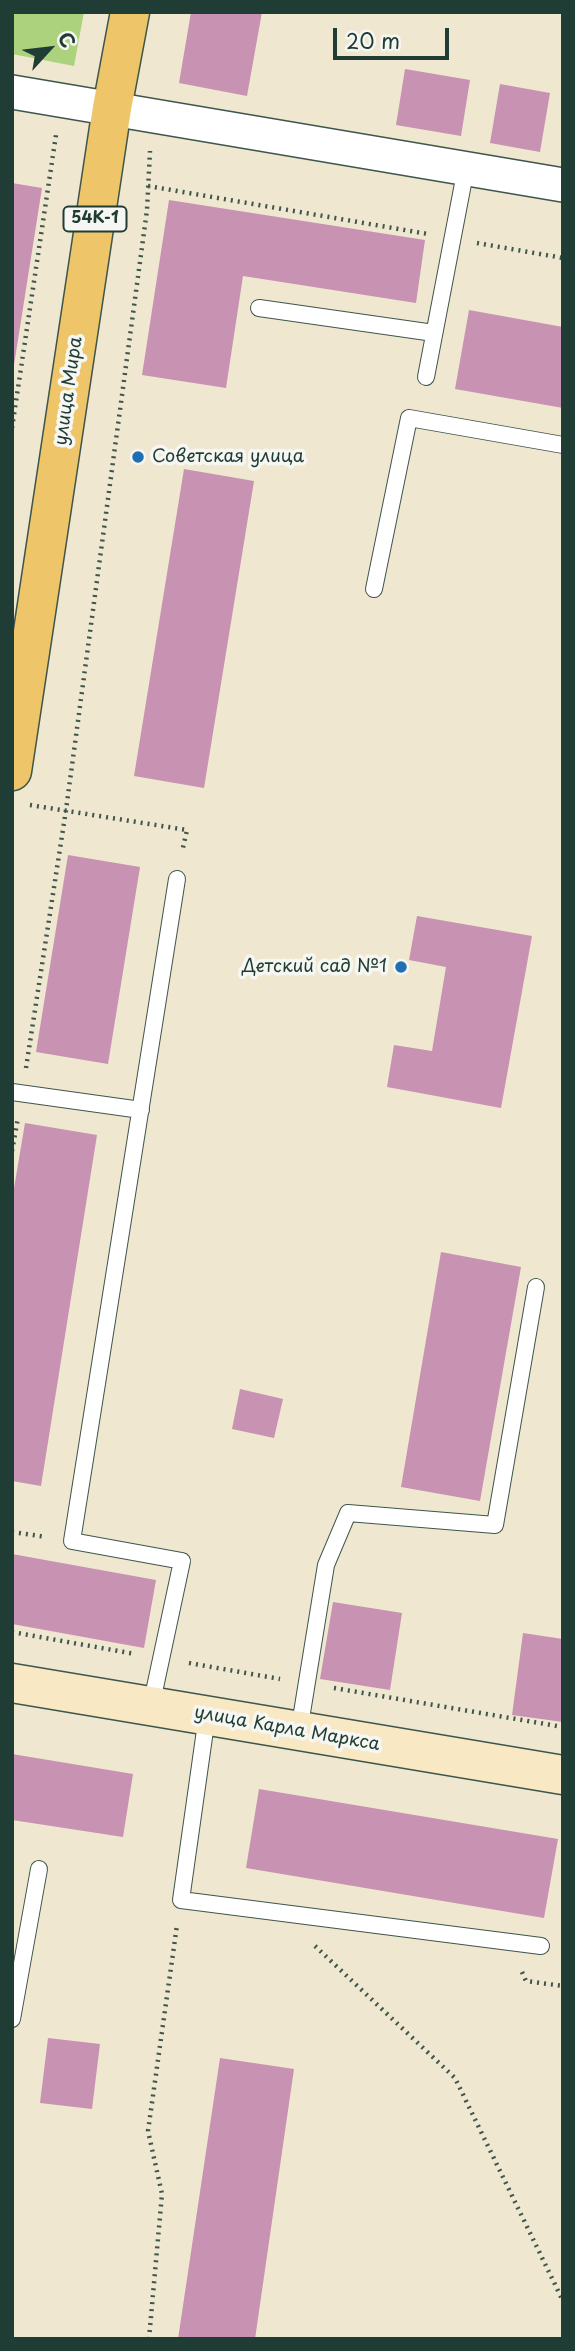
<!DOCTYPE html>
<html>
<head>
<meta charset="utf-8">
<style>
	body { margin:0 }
	#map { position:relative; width:575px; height:2351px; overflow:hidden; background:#efe7d0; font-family:"Playpen Sans",sans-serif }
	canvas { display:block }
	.frame { position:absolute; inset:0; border:14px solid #1f3d34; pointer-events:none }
	.north { position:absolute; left:14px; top:14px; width:70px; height:70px; -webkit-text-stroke:5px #f6f6f2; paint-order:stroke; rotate:63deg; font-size:19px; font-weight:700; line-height:28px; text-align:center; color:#1f3d34 }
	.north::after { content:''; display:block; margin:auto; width:24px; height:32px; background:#1f3d34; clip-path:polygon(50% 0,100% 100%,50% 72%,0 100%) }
	.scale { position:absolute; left:333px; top:28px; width:116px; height:32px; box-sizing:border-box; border:4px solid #1f3d34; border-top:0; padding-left:9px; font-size:21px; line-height:24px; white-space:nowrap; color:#1f3d34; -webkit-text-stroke:5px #f6f6f2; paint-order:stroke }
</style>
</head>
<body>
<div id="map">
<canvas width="575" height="2351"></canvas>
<div class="frame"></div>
<div class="north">С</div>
<div class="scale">20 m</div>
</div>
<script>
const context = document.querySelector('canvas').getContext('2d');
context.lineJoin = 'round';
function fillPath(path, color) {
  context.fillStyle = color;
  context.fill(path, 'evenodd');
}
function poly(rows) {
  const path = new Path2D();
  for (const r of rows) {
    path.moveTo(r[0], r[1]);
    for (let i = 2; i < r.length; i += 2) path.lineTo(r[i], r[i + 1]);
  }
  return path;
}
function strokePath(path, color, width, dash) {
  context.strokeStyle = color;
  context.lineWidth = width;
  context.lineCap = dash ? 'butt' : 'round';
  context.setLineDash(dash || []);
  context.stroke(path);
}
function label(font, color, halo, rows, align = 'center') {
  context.font = font + ' "Playpen Sans",sans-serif';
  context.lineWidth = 7;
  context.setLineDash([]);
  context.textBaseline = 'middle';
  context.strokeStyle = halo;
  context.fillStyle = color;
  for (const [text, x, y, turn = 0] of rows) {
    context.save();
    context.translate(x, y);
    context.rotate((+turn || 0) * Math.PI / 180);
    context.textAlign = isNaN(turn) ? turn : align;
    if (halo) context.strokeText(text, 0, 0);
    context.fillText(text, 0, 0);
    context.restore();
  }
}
const green = poly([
	[12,12,84,12,74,66,12,54]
]);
const building = poly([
	[191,12,262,12,247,96,179,83],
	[405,69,470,80,461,136,396,125],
	[500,84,550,93,540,152,490,143],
	[12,183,42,188,14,365,12,365],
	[169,200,425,240,416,303,243,276,226,388,142,375],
	[469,310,563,327,563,408,455,389],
	[184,469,254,481,204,788,134,776],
	[68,855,140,867,108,1064,36,1052],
	[417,916,532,936,501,1108,387,1087,394,1045,432,1051,446,967,409,960],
	[25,1123,97,1135,41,1486,12,1481,12,1200],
	[441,1252,521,1267,480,1501,401,1487],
	[240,1389,283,1399,274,1438,232,1429],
	[12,1554,156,1580,144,1648,12,1624],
	[333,1602,402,1613,390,1690,320,1679],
	[523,1633,563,1639,563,1722,512,1715],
	[12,1754,133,1774,123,1837,12,1820],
	[259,1789,558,1839,544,1918,246,1868],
	[48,2038,100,2044,92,2109,40,2103],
	[220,2058,294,2069,255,2339,178,2339]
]);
const path = poly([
	[148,186,428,234],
	[477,243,563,258],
	[12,428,56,135],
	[30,805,187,830,182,852],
	[26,1068,66,810,147,210,150,151],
	[12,1151,18,1118],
	[12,1532,46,1537],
	[12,1632,135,1654],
	[189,1663,280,1679],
	[334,1688,563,1727],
	[315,1946,455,2078,563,2301],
	[522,1972,526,1981,563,1986],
	[149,2339,162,2194,148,2131,177,1925]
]);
const lane = poly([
	[259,308,434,333],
	[426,377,466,168],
	[374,589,409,418,563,445],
	[12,1092,141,1110],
	[151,1706,182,1561,72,1541,177,879],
	[207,1716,181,1900,541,1946],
	[299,1731,326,1565,348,1513,495,1525,536,1287],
	[12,2019,39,1869]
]);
const street = poly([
	[12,92,563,185]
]);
const secondary = poly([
	[12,1683,563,1775]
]);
const primary = poly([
	[12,771,112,108,130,12]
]);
const markers = [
	[138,457,7,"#1f6fb2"],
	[401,967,7,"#1f6fb2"]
];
const shields = [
	[95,219,63]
];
const shieldNames = [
	["54К-1",95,219]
];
const streetNames = [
	["улица Мира",69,391,-82],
	["улица Карла Маркса",287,1729,10]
];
const poiNames = [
	["Советская улица",152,457],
	["Детский сад №1",387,967,"right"]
];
fillPath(green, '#acd27d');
fillPath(building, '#c893b2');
strokePath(lane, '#3e564b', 18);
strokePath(street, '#3e564b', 36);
strokePath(secondary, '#3e564b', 41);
strokePath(primary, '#3e564b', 41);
strokePath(path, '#3e564b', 4.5, [2, 5]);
strokePath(lane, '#fff', 16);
strokePath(street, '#fff', 33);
strokePath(secondary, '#f8e8c3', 38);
strokePath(primary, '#eec569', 38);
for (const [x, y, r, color] of markers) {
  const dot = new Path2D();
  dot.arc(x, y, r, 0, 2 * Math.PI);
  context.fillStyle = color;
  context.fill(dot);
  strokePath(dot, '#f6f6f2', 2.5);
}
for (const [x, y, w] of shields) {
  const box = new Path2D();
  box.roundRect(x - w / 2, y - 12.5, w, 25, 5);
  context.fillStyle = '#f6f6f2';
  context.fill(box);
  strokePath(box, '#1f3d34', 2);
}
label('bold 16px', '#1f3d34', null, shieldNames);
label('18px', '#1f3d34', '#f6f6f2', streetNames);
label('18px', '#1f3d34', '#f6f6f2', poiNames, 'left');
</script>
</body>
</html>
